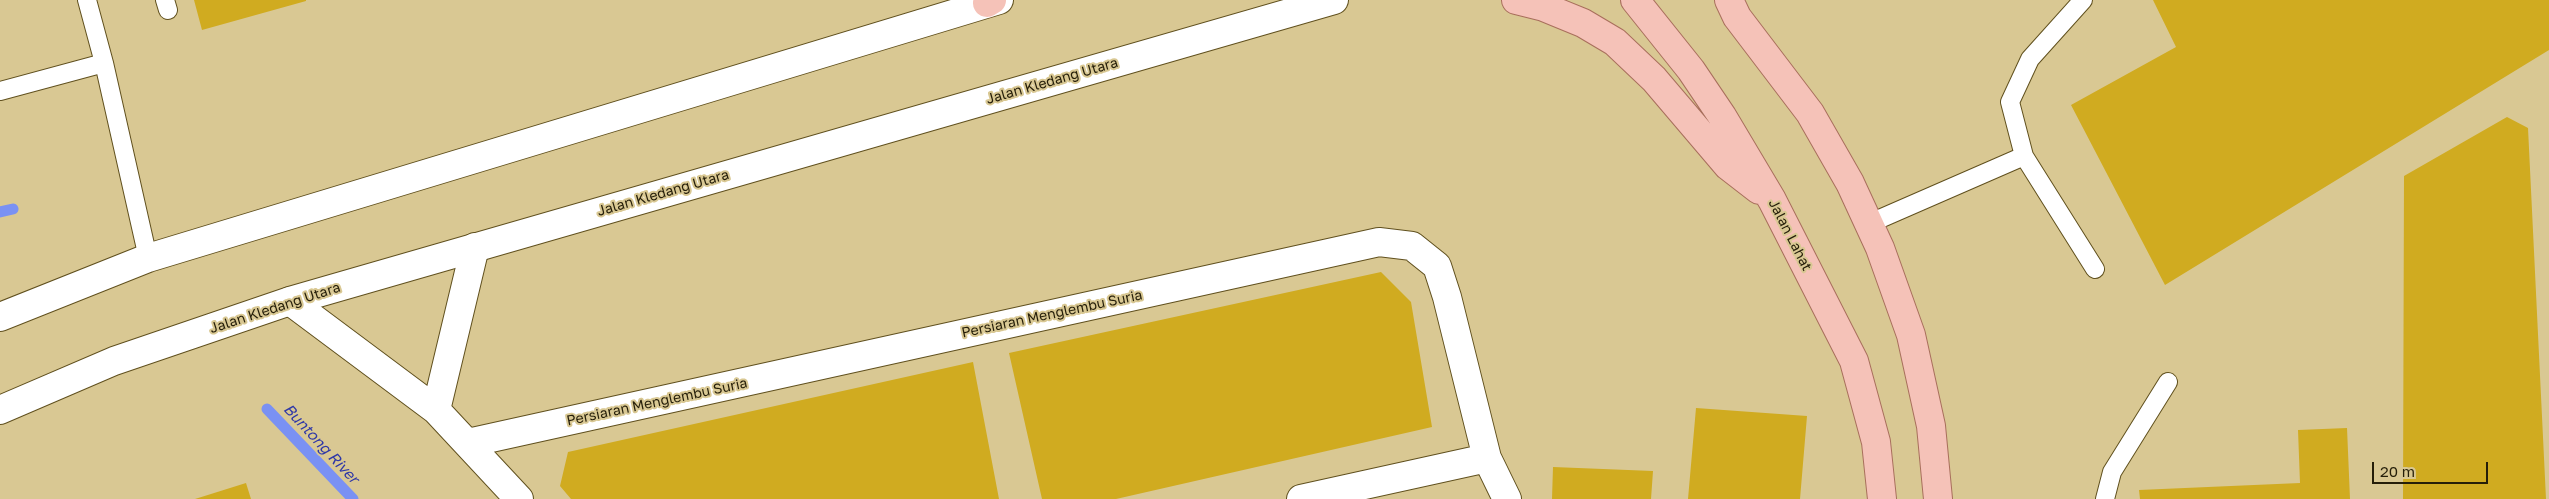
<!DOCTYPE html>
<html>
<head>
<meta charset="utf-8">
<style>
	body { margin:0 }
	#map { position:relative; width:2549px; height:499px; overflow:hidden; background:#d9c893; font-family:"Golos Text",sans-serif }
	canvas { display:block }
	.scale { position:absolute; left:2372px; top:462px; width:116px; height:22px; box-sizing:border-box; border:2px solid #251e09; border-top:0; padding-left:6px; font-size:15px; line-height:18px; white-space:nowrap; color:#251e09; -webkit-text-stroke:4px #d9c893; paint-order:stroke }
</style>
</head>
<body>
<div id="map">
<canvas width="2549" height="499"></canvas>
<div class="scale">20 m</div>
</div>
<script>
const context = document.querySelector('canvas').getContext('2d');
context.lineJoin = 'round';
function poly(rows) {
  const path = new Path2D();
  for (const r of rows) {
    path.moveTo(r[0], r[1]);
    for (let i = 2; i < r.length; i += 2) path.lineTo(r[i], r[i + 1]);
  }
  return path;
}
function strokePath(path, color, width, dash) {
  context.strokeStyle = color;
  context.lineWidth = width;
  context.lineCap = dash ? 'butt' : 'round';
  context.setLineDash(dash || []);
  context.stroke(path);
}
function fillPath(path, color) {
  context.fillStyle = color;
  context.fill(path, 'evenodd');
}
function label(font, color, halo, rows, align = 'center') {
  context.font = font + ' "Golos Text",sans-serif';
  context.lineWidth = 4;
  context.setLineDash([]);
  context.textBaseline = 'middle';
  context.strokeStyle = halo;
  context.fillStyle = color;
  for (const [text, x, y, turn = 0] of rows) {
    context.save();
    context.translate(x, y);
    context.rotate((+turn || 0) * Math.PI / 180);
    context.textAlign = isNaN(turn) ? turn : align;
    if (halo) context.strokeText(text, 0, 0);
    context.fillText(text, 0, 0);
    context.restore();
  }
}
const stream = poly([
	[0,212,13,209],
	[267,409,353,499]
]);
const building = poly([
	[194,0,306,0,306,1,202,30],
	[2153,0,2549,0,2549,50,2165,285,2071,105,2176,47],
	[2507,117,2528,128,2546,499,2403,499,2404,176],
	[1381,272,1411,302,1432,427,1116,499,1042,499,1009,353],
	[973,362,999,499,571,499,560,486,568,452],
	[1696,408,1807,416,1800,499,1688,499],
	[2347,428,2350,499,2140,499,2139,490,2300,483,2298,430],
	[1553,467,1653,471,1651,499,1552,499],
	[246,483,251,499,195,499]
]);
const service = poly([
	[87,0,104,63,148,258],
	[165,0,168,10],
	[2083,0,2030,59,2010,102,2024,156,2095,269],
	[0,91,104,63],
	[1868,224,2024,156],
	[2105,499,2112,472,2168,382]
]);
const minor = poly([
	[290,301,436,410,519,499],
	[436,410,475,247],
	[468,443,1379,242,1412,246,1437,266,1447,297,1487,458,1507,499],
	[1301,499,1487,458]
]);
const secondary = poly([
	[0,317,148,258,999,0],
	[0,410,114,361,290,301,1334,0]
]);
const primary = poly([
	[1516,0,1544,7,1583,23,1615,42,1654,79,1728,166,1759,190],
	[1635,0,1691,70,1722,116,1772,200,1854,361,1876,442,1882,499],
	[1729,0,1737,17,1810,113,1850,183,1880,248,1911,335,1931,426,1938,499],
	[987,3,992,0]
]);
const streetNames = [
	["Jalan Kledang Utara",1052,81,-16],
	["Jalan Kledang Utara",663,193,-16],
	["Jalan Lahat",1790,235,63],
	["Jalan Kledang Utara",275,308,-18],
	["Persiaran Menglembu Suria",1052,314,-12],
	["Persiaran Menglembu Suria",657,402,-12]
];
const waterNames = [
	["Buntong River",321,444,47]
];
strokePath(stream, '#7a91f3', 11);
fillPath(building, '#d0ab20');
strokePath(service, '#60501e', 20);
strokePath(minor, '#60501e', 30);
strokePath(secondary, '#60501e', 30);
strokePath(primary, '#a86f5c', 30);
strokePath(service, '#fff', 18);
strokePath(minor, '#fff', 28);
strokePath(secondary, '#fff', 28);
strokePath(primary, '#f5c2b8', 28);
label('14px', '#251e09', '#d9c893', streetNames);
label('italic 15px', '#2e37a7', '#d9c893', waterNames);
</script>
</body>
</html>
